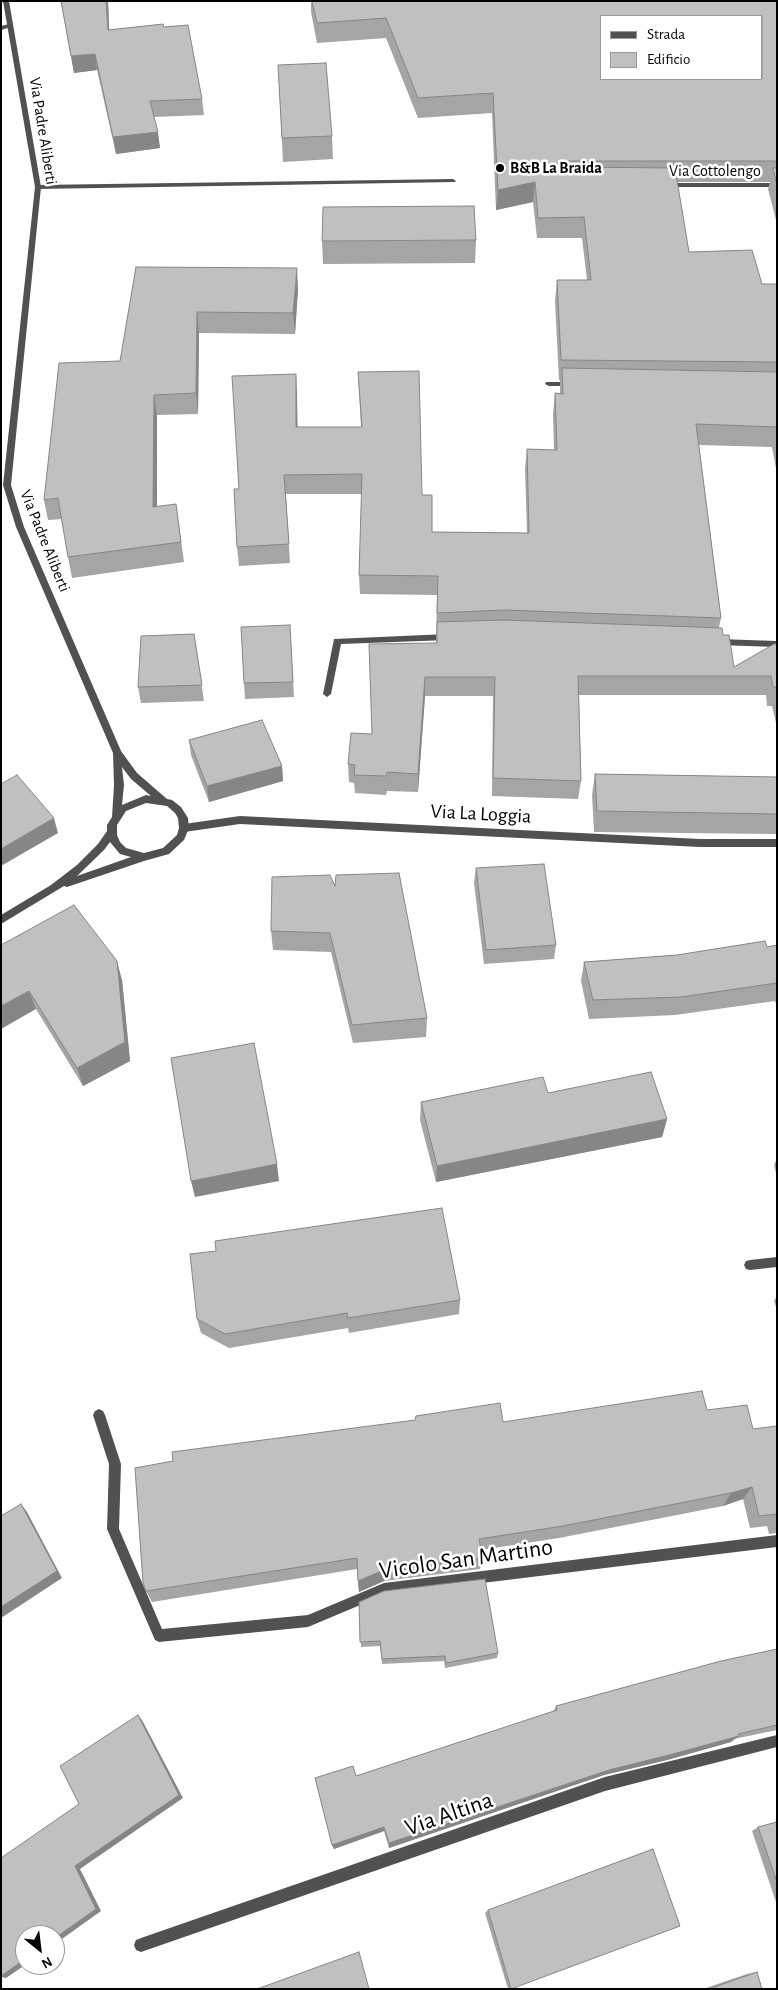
<!DOCTYPE html>
<html>
<head>
<meta charset="utf-8">
<style>
	body { margin:0 }
	#map { position:relative; width:778px; height:1990px; overflow:hidden; background:#fff; font-family:"Alegreya Sans",sans-serif }
	canvas { display:block }
	.frame { position:absolute; inset:0; border:2px solid #000; pointer-events:none }
	.legend { position:absolute; left:600px; top:15px; width:162px; height:65px; box-sizing:border-box; background:#fff; border:1px solid #999; margin:0; padding:6px 9px; list-style:none; font-size:15px; color:#000 }
	.legend li { display:flex; align-items:center; gap:10px; height:25px }
	.legend b { width:25px; border:1px solid #999 }
	.north { position:absolute; left:15px; top:1925px; width:50px; height:50px; box-sizing:border-box; background:#fff; border:1px solid #999; border-radius:50%; rotate:151deg; font-size:14px; font-weight:700; line-height:20px; text-align:center; color:#000 }
	.north::after { content:''; display:block; margin:auto; width:18px; height:22px; background:#000; clip-path:polygon(50% 0,100% 100%,50% 72%,0 100%) }
</style>
</head>
<body>
<div id="map">
<canvas width="778" height="1990"></canvas>
<div class="frame"></div>
<ul class="legend">
<li><b style="height:6px;background:#515151"></b>Strada</li>
<li><b style="height:14px;background:#c0c0c0"></b>Edificio</li>
</ul>
<div class="north">N</div>
</div>
<script>
const context = document.querySelector('canvas').getContext('2d');
context.lineJoin = 'round';
function poly(rows) {
  const path = new Path2D();
  for (const r of rows) {
    path.moveTo(r[0], r[1]);
    for (let i = 2; i < r.length; i += 2) path.lineTo(r[i], r[i + 1]);
  }
  return path;
}
function fillPath(path, color) {
  context.fillStyle = color;
  context.fill(path, 'evenodd');
}
function strokePath(path, color, width, dash) {
  context.strokeStyle = color;
  context.lineWidth = width;
  context.lineCap = dash ? 'butt' : 'round';
  context.setLineDash(dash || []);
  context.stroke(path);
}
function label(font, color, halo, rows, align = 'center') {
  context.font = font + ' "Alegreya Sans",sans-serif';
  context.lineWidth = 5;
  context.setLineDash([]);
  context.textBaseline = 'middle';
  context.strokeStyle = halo;
  context.fillStyle = color;
  for (const [text, x, y, turn = 0] of rows) {
    context.save();
    context.translate(x, y);
    context.rotate((+turn || 0) * Math.PI / 180);
    context.textAlign = isNaN(turn) ? turn : align;
    if (halo) context.strokeText(text, 0, 0);
    context.fillText(text, 0, 0);
    context.restore();
  }
}
const minor = poly([
	[9,24,11,25,11,27,1,30,1,26,9,24],
	[453,179,456,181,455,182,38,189,35,187,38,185,453,179],
	[777,183,777,187,665,187,662,185,665,183,777,183],
	[546,382,573,382,577,384,573,386,549,386,545,384,546,382],
	[448,634,452,637,448,640,341,644,331,694,327,697,323,694,334,639,448,634],
	[718,639,777,641,777,647,718,645,714,642,718,639],
	[240,816,700,839,777,839,777,847,700,847,240,824,184,832,179,828,184,824,240,816],
	[777,1257,777,1267,750,1270,746,1269,744,1265,746,1261,750,1260,777,1257],
	[99,1409,103,1411,105,1415,121,1464,119,1529,162,1629,308,1615,384,1583,777,1535,777,1547,384,1595,308,1627,159,1642,155,1640,107,1529,109,1464,93,1415,95,1411,99,1409],
	[777,1735,777,1747,605,1791,141,1952,136,1950,134,1945,136,1940,141,1938,605,1777,777,1735]
]);
const tertiary = poly([
	[3,1,9,1,41,187,11,485,24,527,121,751,137,773,167,799,172,800,181,807,188,818,189,828,184,840,169,854,144,861,67,887,64,886,1,924,1,915,51,885,77,865,98,844,107,831,107,825,112,817,114,785,113,753,16,527,3,485,35,187,3,1],
	[122,767,131,779,151,796,146,795,122,805,124,785,122,767],
	[146,803,167,806,175,813,178,818,179,828,177,835,163,848,144,853,126,848,120,842,117,835,117,825,126,811,146,803],
	[110,842,120,854,131,857,77,876,104,850,110,842]
]);
const wall = poly([
	[58,1,108,1,109,30,164,27,202,99,204,115,154,117,160,148,116,154,97,70,74,73,61,2,58,2],
	[311,1,777,1,777,224,768,189,770,182,677,182,689,252,762,284,777,284,777,474,772,447,699,445,721,618,719,627,723,635,734,667,777,644,777,727,772,706,767,706,766,695,579,695,581,781,578,799,492,796,493,696,425,696,418,792,387,791,386,795,355,793,354,783,349,782,348,764,372,734,436,643,437,595,360,594,359,575,362,494,286,494,290,563,239,566,237,547,239,489,297,394,297,427,361,427,358,372,422,495,432,532,527,533,525,469,527,449,554,450,553,414,555,393,560,394,560,380,559,380,555,301,557,280,587,280,582,238,537,238,533,202,496,210,492,113,418,118,386,38,317,43,311,12],
	[278,65,332,136,333,159,283,162],
	[476,240,475,263,323,264,322,241],
	[136,267,298,289,295,334,199,333,198,414,157,415,157,507,176,504,184,562,72,578,68,557,62,519,48,520,44,500,120,361],
	[194,634,204,701,141,703,138,687],
	[291,641,294,697,245,699,244,683],
	[189,740,282,766,283,781,209,802,191,755],
	[595,774,777,777,777,834,594,832,592,795],
	[476,868,556,945,554,959,484,964,474,883],
	[335,886,427,1018,426,1037,353,1043,331,952,273,950,271,931],
	[1,945,122,980,130,1061,83,1086,36,1009],
	[777,945,777,1006,775,1001,675,1015,589,1019,581,981,584,962,677,955,767,947],
	[548,1093,667,1119,662,1137,436,1182,420,1120,421,1102],
	[777,1158,777,1177,774,1165],
	[777,1296,777,1310,774,1301],
	[460,1300,459,1314,349,1333,348,1328,229,1348,201,1333,197,1319],
	[707,1410,753,1429,777,1426,777,1533,769,1534,767,1526,750,1528,743,1499,723,1506,559,1538,481,1550,483,1558,480,1569,384,1581,359,1592,357,1569,152,1602,146,1591,503,1422],
	[359,1602,498,1653,497,1658,445,1668,444,1661,382,1664,380,1646,361,1647],
	[777,1649,777,1730,734,1739,731,1742,667,1760,604,1775,389,1848,384,1831,334,1849,332,1845,356,1776,553,1712,556,1706],
	[777,1822,777,1905,752,1831,758,1827],
	[488,1910,512,1989,508,1989,485,1913],
	[757,1972,762,1989,703,1989,747,1974]
]);
const shadedWall = poly([
	[106,1,108,1,110,47,108,30],
	[95,54,97,70,74,73,71,56],
	[158,132,160,148,116,154,113,137],
	[535,182,533,202,496,210,498,190],
	[297,268,298,289,295,334,293,313],
	[197,312,199,333,198,414,196,393],
	[296,374,297,394,298,448,296,427],
	[154,395,157,415,157,528,153,507],
	[425,677,425,696,418,792,418,774],
	[282,766,283,781,209,802,207,786],
	[54,818,58,833,1,866,1,849],
	[117,961,122,980,130,1061,83,1086,77,1068],
	[29,991,36,1009,1,1029,1,1006],
	[667,1119,662,1137,436,1182,437,1166],
	[277,1164,279,1181,195,1197,191,1181],
	[752,1487,743,1499,723,1506,731,1493],
	[21,1504,27,1512,62,1578,1,1618,1,1607],
	[384,1570,384,1581,359,1592,358,1581],
	[138,1715,142,1720,183,1798,80,1869,101,1911,55,1944,55,1938,75,1866],
	[739,1736,731,1742,667,1760,604,1775,389,1848,389,1843,609,1770],
	[384,1827,384,1831,334,1849,332,1845],
	[25,1959,25,1965,6,1978,1,1977,1,1976]
]);
const building = poly([
	[61,1,106,1,108,30,163,24,164,27,188,25,202,99,150,101,158,132,113,137,95,54,71,56,61,1],
	[312,1,777,1,777,161,562,161,561,165,565,167,675,168,689,252,752,250,762,284,777,284,777,362,561,360,557,280,591,280,584,217,538,218,535,182,498,190,493,93,418,98,386,18,317,23,312,1],
	[602,16,762,16,762,79,602,79,602,16],
	[326,63,332,136,282,138,278,65,326,63],
	[773,168,777,168,777,185,773,168],
	[474,206,476,240,322,241,323,207,474,206],
	[136,267,297,268,293,313,197,312,196,393,154,395,153,507,176,504,181,542,68,557,58,498,44,500,59,363,120,361,136,267],
	[562,368,777,372,777,427,696,424,721,618,504,610,437,613,438,576,359,575,362,474,284,475,289,544,237,547,234,489,239,489,232,376,296,374,296,427,362,427,358,372,419,371,422,495,432,495,432,532,529,533,527,449,557,450,555,393,563,394,562,368],
	[504,620,722,628,723,635,729,635,734,667,774,644,777,644,777,687,773,687,771,676,578,676,581,781,493,778,495,677,425,677,418,774,387,772,386,776,354,775,355,765,348,764,351,733,372,734,369,644,437,643,437,622,504,620],
	[290,625,293,682,244,683,241,627,290,625],
	[194,634,202,685,138,687,141,636,194,634],
	[262,720,282,766,207,786,189,740,262,720],
	[595,774,777,777,777,814,597,811,595,774],
	[17,775,54,818,1,849,1,784,17,775],
	[544,864,556,945,486,950,476,868,544,864],
	[399,873,427,1018,352,1025,330,933,271,931,272,877,330,875,335,886,336,875,399,873],
	[74,905,117,961,125,1042,77,1068,29,991,1,1006,1,945,74,905],
	[765,941,767,947,777,945,777,983,681,997,593,1000,584,962,677,955,765,941],
	[254,1043,277,1164,191,1181,171,1058,254,1043],
	[651,1072,667,1119,437,1166,421,1102,543,1077,548,1093,651,1072],
	[442,1208,460,1300,348,1318,347,1313,225,1334,197,1319,190,1254,216,1251,215,1241,442,1208],
	[702,1391,707,1410,747,1405,753,1429,777,1426,777,1514,759,1516,752,1487,731,1493,563,1526,479,1539,483,1558,384,1570,358,1581,357,1558,146,1591,143,1583,135,1468,173,1461,172,1452,415,1420,416,1416,500,1403,503,1422,702,1391],
	[21,1504,57,1571,1,1607,1,1516,21,1504],
	[485,1579,498,1653,446,1663,445,1656,382,1659,380,1641,360,1642,359,1602,384,1591,485,1579],
	[777,1649,777,1725,738,1734,739,1736,673,1754,609,1770,389,1843,384,1827,332,1845,315,1778,353,1766,356,1776,557,1710,556,1706,721,1661,777,1649],
	[138,1715,179,1795,75,1866,96,1909,55,1938,55,1935,25,1935,25,1959,1,1976,1,1858,79,1804,60,1766,138,1715],
	[777,1822,777,1882,758,1827,777,1822],
	[653,1849,680,1926,511,1989,488,1910,653,1849],
	[359,1952,369,1989,257,1989,359,1952],
	[757,1972,762,1989,709,1989,757,1972]
]);
const markers = [
	[500,168,5,"#000"]
];
const farStreetnames = [
	["Via Padre Aliberti",43,131,81],
	["Via Cottolengo",715,171],
	["Via Padre Aliberti",45,541,68]
];
const farPoinames = [
	["B&B La Braida",510,168]
];
const streetNames = [
	["Via La Loggia",481,814,3]
];
const nearStreetnames = [
	["Vicolo San Martino",466,1559,-8],
	["Via Altina",449,1814,-19]
];
fillPath(minor, '#515151');
fillPath(tertiary, '#515151');
fillPath(wall, '#a5a5a5');
fillPath(shadedWall, '#868686');
fillPath(building, '#c0c0c0');
strokePath(building, '#868686', 1);
for (const [x, y, r, color] of markers) {
  const dot = new Path2D();
  dot.arc(x, y, r, 0, 2 * Math.PI);
  context.fillStyle = color;
  context.fill(dot);
  strokePath(dot, '#fff', 2);
}
label('16px', '#000', '#fff', farStreetnames);
label('bold 16px', '#000', '#fff', farPoinames, 'left');
label('20px', '#000', '#fff', streetNames);
label('24px', '#000', '#fff', nearStreetnames);
</script>
</body>
</html>
